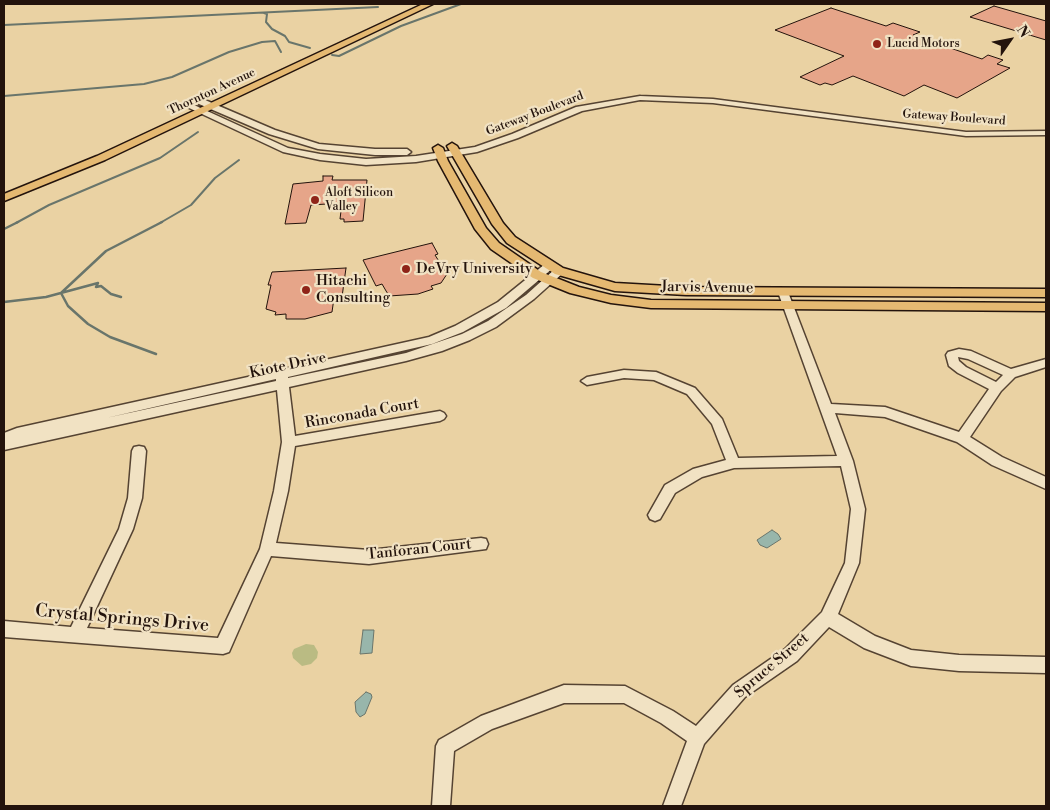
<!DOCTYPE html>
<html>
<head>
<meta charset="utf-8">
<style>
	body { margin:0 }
	#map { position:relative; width:1050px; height:810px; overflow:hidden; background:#ead2a3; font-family:"Libre Bodoni",serif }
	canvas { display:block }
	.frame { position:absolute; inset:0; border:5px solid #23130c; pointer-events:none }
	.north { position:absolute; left:985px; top:15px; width:50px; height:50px; -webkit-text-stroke:4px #f1e2c3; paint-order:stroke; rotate:57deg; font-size:14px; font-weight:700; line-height:20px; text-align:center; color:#23130c }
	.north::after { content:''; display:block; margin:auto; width:18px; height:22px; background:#23130c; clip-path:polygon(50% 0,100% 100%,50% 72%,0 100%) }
</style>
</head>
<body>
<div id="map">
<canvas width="1050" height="810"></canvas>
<div class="frame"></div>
<div class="north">N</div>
</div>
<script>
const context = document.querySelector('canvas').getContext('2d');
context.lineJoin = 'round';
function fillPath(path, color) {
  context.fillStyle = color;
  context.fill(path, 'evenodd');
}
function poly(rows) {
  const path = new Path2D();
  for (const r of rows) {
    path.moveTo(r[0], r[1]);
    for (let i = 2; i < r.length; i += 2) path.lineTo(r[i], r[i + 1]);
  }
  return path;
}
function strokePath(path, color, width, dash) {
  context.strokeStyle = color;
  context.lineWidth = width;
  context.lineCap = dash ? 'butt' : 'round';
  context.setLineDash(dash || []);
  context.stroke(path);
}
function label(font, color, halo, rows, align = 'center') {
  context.font = font + ' "Libre Bodoni",serif';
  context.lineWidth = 4.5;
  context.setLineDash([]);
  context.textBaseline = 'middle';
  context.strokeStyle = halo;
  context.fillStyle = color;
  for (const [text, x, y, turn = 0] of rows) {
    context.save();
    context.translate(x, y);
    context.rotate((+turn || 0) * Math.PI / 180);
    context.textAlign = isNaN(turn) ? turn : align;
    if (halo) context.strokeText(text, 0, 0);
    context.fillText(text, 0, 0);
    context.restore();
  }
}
const green = poly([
	[306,644,314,645,318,652,317,658,311,664,302,666,293,658,292,653,294,649]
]);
const water = poly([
	[772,530,778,534,781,539,767,548,760,545,757,540,772,530],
	[363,630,374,630,372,653,360,654,363,630],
	[366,692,371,694,372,697,365,714,360,717,356,712,355,702,366,692]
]);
const streamFar1 = poly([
	[1042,4,1046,4],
	[264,13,267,14,266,22,272,29,285,36,289,42,310,48],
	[4,25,378,7],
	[332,55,339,56,401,26,461,4],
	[4,96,144,84,172,77,229,52,262,42,275,41,281,52],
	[16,223,49,205,160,158,198,132],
	[160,223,191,205,215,178,239,160]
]);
const stream = poly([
	[4,229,18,222],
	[61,293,106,251,162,222],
	[61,293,68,306,88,324,110,337,156,354],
	[4,302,46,297,98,283,96,287,101,286,111,294,121,297]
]);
const building = poly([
	[994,6,1046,21,1046,40,970,17,994,6],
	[831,8,886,26,893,23,920,32,913,35,982,59,988,55,1003,60,997,64,1010,68,957,98,924,85,904,96,853,76,832,85,825,83,820,85,800,77,844,56,775,30,831,8],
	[323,176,333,176,332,180,367,180,363,221,344,222,344,219,340,219,342,203,311,205,306,223,285,224,293,184,323,181,323,176],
	[432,243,438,254,435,255,447,274,441,283,431,286,433,289,418,294,389,296,382,284,376,286,363,260,432,243],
	[346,268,342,297,334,298,332,312,305,319,286,319,286,314,275,315,276,312,266,309,271,285,268,285,272,272,346,268]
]);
const minor = poly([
	[640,96,713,99,966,132,1046,131,1046,135,966,136,713,103,640,100,582,111,518,138,477,152,416,162,366,165,320,160,283,152,187,107,194,105,288,148,320,154,366,159,416,156,475,147,512,134,576,107,640,96],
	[199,100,205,100,275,130,319,144,375,149,407,149,411,152,407,155,375,155,318,149,269,134,199,104,199,100],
	[549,263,553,264,554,266,553,268,506,308,463,332,432,344,288,377,288,378,406,353,462,334,488,321,526,295,555,269,563,269,564,271,563,273,534,299,496,327,470,340,442,351,406,361,289,387,295,436,440,411,444,413,446,416,444,419,440,421,295,446,288,491,276,543,369,550,481,538,486,539,488,544,486,549,369,564,271,556,229,652,223,654,4,637,4,621,71,627,119,529,128,498,132,451,134,447,139,446,144,447,146,451,142,498,133,529,87,628,218,638,260,549,274,491,282,442,277,390,4,450,4,433,17,428,429,337,455,326,498,302,545,264,549,263],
	[276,379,276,381,106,418,276,379],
	[783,289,788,292,831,404,885,407,959,432,989,389,958,373,949,366,946,355,948,352,959,349,971,351,1011,369,1046,359,1046,367,1015,377,1001,391,970,437,1002,457,1046,477,1046,489,992,465,957,442,885,417,835,413,853,461,865,509,859,563,838,614,875,636,911,650,959,655,1046,657,1046,673,959,671,911,666,864,648,829,627,797,661,745,697,704,744,681,806,663,806,687,741,661,723,624,703,564,703,492,729,454,751,450,806,432,806,436,746,439,740,481,716,564,685,625,686,673,711,696,726,733,685,785,649,822,612,845,563,851,509,841,466,734,468,702,477,675,493,660,519,655,521,650,519,648,515,665,485,693,469,726,460,712,424,687,394,654,380,624,378,587,385,581,381,587,377,624,370,656,372,695,388,722,419,738,458,837,456,778,292,783,289],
	[958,357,968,359,1003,375,996,382,966,367,959,361,958,357]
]);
const major = poly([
	[423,4,433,4,105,160,4,201,4,194,97,156,423,4],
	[452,143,457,146,503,223,515,237,563,268,615,283,686,287,1046,289,1046,297,686,295,615,291,555,274,507,243,492,224,447,146,452,143],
	[438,145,443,148,448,161,486,228,499,243,541,272,579,287,611,295,651,300,1046,303,1046,311,651,308,611,303,570,293,533,278,491,249,475,229,438,161,433,148,438,145]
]);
const markers = [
	[877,44,5,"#8f2418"],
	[315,200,5,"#8f2418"],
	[406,269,5,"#8f2418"],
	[306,290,5,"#8f2418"]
];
const farPoinames = [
	["Lucid Motors",887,44],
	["Aloft Silicon",325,193],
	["Valley",325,207]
];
const farStreetnames = [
	["Thornton Avenue",212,92,-25],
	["Gateway Boulevard",535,114,-21],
	["Gateway Boulevard",954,118,4]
];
const poiNames = [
	["DeVry University",416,269],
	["Hitachi",316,281],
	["Consulting",316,298]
];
const streetNames = [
	["Jarvis Avenue",707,288,1],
	["Kiote Drive",288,366,-12],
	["Rinconada Court",362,414,-10],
	["Tanforan Court",419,550,-6],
	["Spruce Street",772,666,-40]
];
const nearStreetnames = [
	["Crystal Springs Drive",122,619,5]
];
fillPath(green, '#babb83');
fillPath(water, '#98b6ab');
strokePath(water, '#69756b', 1);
strokePath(streamFar1, '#69756b', 2);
strokePath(stream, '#69756b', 2.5);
fillPath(building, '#e6a589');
strokePath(building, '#23130c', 1);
strokePath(minor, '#554332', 3);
strokePath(major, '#23130c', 3);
fillPath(minor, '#f1e2c3');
fillPath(major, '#e5b972');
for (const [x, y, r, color] of markers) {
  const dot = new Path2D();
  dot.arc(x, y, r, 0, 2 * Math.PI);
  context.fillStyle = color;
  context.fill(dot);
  strokePath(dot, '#f1e2c3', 2);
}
label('12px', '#23130c', '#f1e2c3', farPoinames, 'left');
label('12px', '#23130c', '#f1e2c3', farStreetnames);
label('15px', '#23130c', '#f1e2c3', poiNames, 'left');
label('15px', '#23130c', '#f1e2c3', streetNames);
label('18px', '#23130c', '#f1e2c3', nearStreetnames);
</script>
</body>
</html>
